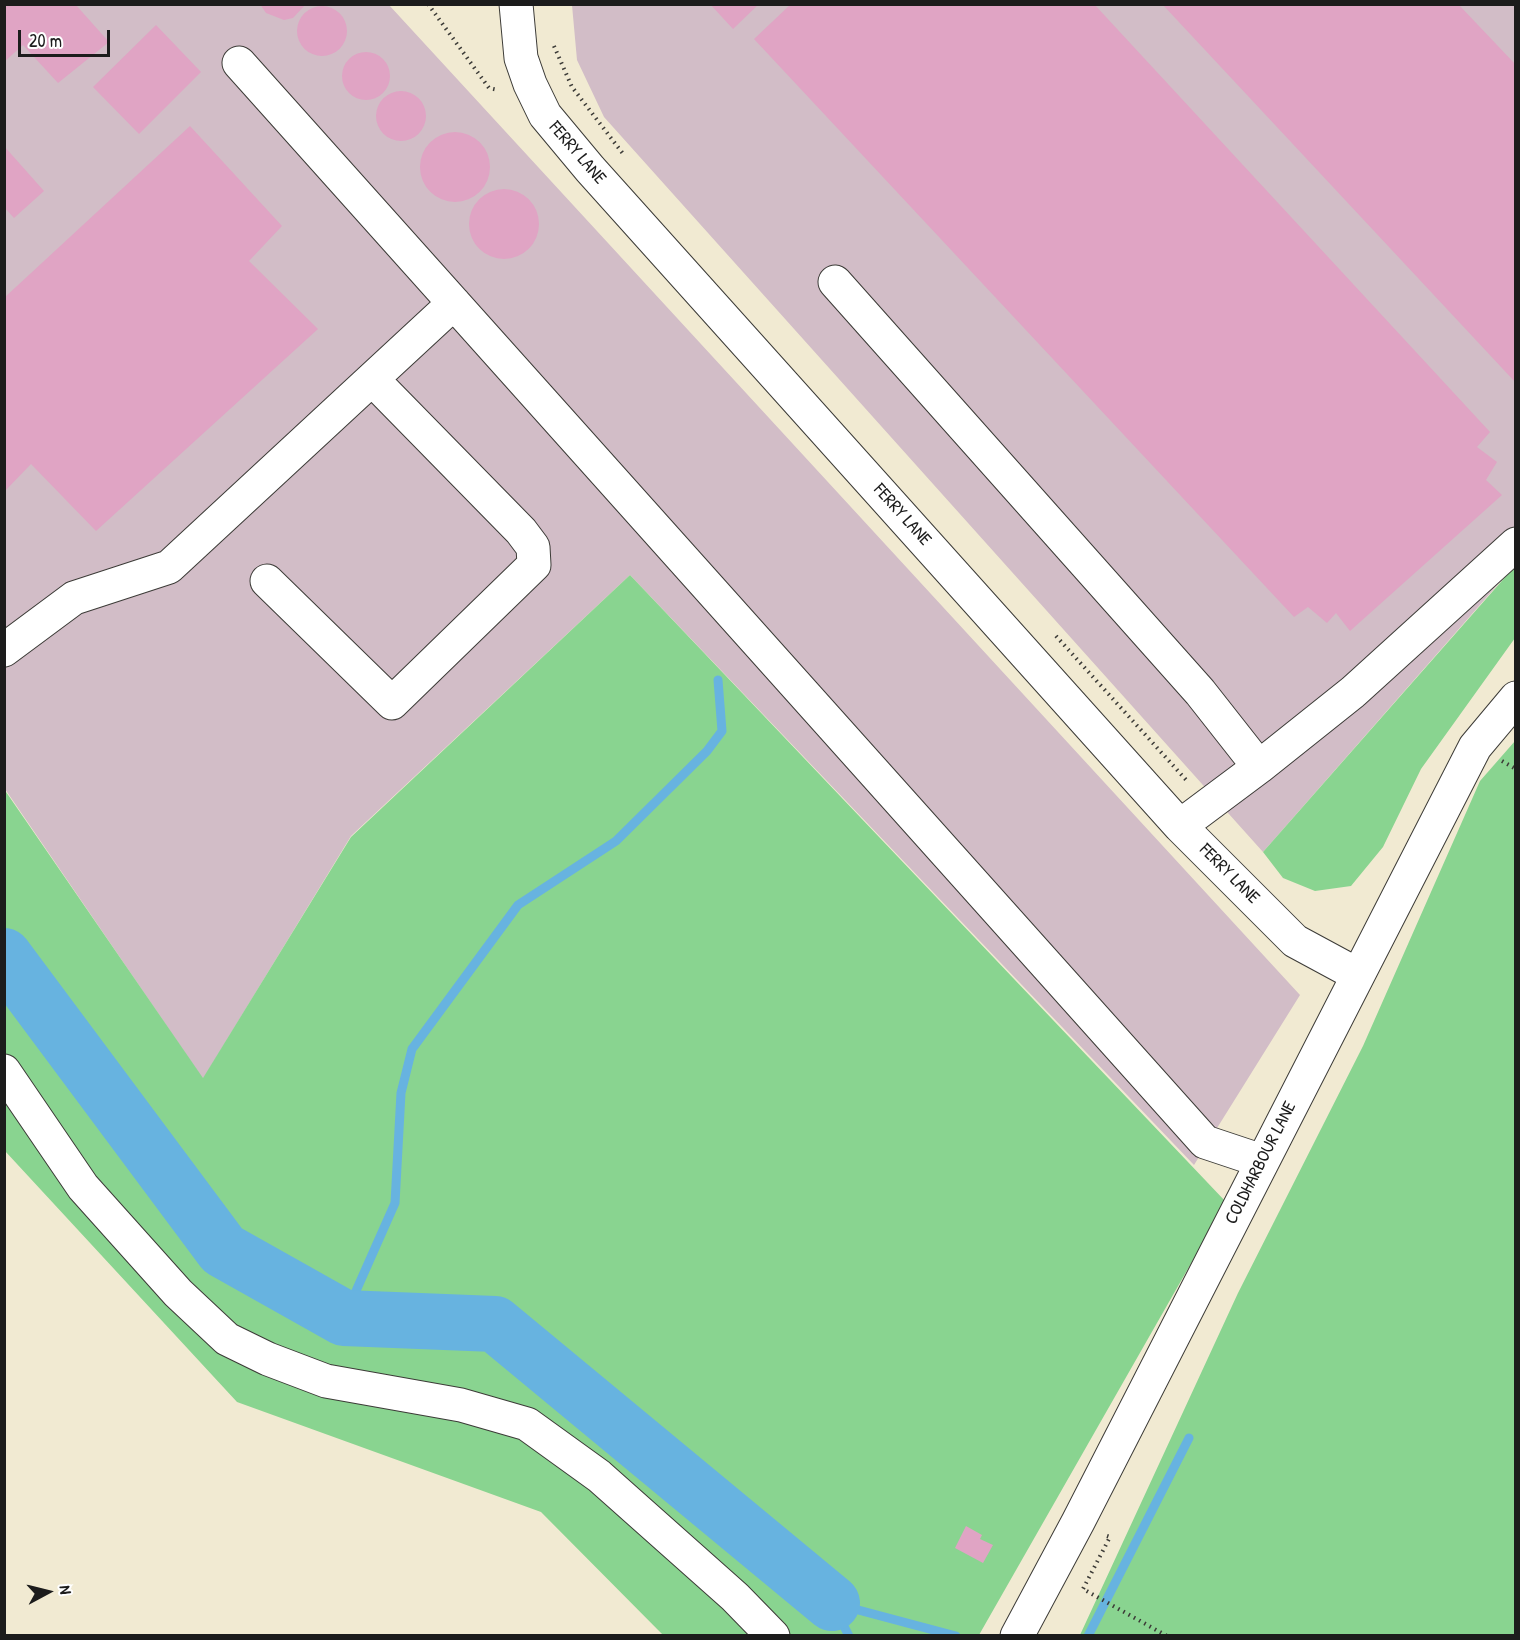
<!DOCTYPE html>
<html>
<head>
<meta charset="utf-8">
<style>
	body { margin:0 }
	#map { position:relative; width:1520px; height:1640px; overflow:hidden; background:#f1ead2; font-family:"Patrick Hand",sans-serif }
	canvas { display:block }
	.frame { position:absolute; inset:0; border:6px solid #1c1c1c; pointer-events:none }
	.north { position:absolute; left:18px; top:1562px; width:60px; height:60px; -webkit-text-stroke:4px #fff; paint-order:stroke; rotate:83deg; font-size:16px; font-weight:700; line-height:24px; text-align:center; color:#1c1c1c }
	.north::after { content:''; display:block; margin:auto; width:21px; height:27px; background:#1c1c1c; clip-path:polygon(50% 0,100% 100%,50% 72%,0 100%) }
	.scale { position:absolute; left:18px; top:30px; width:92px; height:27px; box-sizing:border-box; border:3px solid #1c1c1c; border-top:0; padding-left:8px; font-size:18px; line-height:21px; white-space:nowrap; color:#1c1c1c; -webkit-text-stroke:4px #fff; paint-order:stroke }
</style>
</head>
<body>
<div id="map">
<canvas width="1520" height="1640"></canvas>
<div class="frame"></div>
<div class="north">N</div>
<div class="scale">20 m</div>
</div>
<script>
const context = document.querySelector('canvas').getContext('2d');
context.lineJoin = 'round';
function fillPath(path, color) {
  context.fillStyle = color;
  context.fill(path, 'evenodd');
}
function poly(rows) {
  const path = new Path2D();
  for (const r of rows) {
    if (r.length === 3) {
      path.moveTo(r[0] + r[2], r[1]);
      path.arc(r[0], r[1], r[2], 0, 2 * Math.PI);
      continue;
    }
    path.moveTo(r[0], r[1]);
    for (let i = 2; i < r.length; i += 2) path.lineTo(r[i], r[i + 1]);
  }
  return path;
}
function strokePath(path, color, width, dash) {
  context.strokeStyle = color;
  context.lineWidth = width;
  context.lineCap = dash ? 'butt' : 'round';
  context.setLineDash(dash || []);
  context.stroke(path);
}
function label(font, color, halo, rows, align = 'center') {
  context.font = font + ' "Patrick Hand",sans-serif';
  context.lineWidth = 5;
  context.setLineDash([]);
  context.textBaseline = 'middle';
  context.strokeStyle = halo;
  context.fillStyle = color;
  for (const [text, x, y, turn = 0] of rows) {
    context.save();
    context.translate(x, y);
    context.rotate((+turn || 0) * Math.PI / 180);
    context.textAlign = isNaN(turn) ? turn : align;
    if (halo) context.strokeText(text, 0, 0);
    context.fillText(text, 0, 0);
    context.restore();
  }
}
const industrial = poly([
	[4,5,389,5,1300,995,1194,1165,630,575,351,836,203,1079,5,789],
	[572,5,1515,5,1515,565,1263,852,604,117,577,60]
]);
const green = poly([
	[1515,566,1515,638,1421,769,1383,847,1351,886,1315,891,1283,878,1263,852],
	[630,575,1226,1202,979,1635,663,1635,541,1512,237,1402,5,1151,4,789,203,1078,351,837],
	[1515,741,1515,1635,1080,1635,1238,1293,1363,1046,1480,781]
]);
const stream = poly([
	[344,1318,395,1203,401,1093,412,1049,518,905,616,841,707,751,722,731,718,680],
	[832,1603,956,1636],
	[832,1603,849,1636],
	[1088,1636,1189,1438]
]);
const river = poly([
	[4,956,223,1250,344,1318,495,1324,832,1603]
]);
const building = poly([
	[4,4,75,4,109,42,58,83,23,45,4,62],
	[260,4,306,4,293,18,284,20,266,13],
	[710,4,759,4,733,29],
	[791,4,1094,4,1490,432,1477,447,1497,462,1486,480,1502,495,1350,631,1336,613,1327,623,1308,607,1294,617,754,39],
	[1163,5,1459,5,1516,65,1516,383],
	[322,31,25],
	[156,25,201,72,139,134,93,87],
	[366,76,24],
	[401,116,25],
	[190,126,282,226,249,261,318,329,96,531,31,464,4,492,4,298],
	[455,167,35],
	[4,146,44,191,14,218,4,207],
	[504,224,35],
	[966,1526,982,1535,980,1539,993,1545,983,1563,955,1548]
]);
const path = poly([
	[428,4,489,88,498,90],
	[554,46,572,87,624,155],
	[1056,636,1188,782],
	[1502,761,1516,769],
	[1107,1536,1110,1537,1083,1589,1167,1636]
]);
const minor = poly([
	[516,4,521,58,530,84,545,115,590,169,1180,826,1295,941,1358,975],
	[239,63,1205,1142,1262,1161],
	[835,282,1200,692,1259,767,1180,826],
	[267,581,392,703,534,565,533,547,521,531,373,380],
	[4,650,74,598,169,567,454,303],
	[1259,767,1353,692,1516,544],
	[4,1071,83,1187,178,1293,227,1339,268,1359,326,1381,461,1405,527,1424,599,1476,735,1597,773,1636],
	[1017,1636,1078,1522,1475,747,1516,698]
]);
const streetNames = [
	["FERRY LANE",577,153,49],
	["FERRY LANE",902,515,48],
	["FERRY LANE",1229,874,45],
	["COLDHARBOUR LANE",1261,1163,-63]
];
fillPath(industrial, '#d2bdc7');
fillPath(green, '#89d490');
strokePath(stream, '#67b3e0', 9);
strokePath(river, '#67b3e0', 56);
fillPath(building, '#e0a4c4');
strokePath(minor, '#3c3b37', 35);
strokePath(path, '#3c3b37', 4, [1.5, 4.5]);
strokePath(minor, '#fff', 33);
label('18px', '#1c1c1c', '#fff', streetNames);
</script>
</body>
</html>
